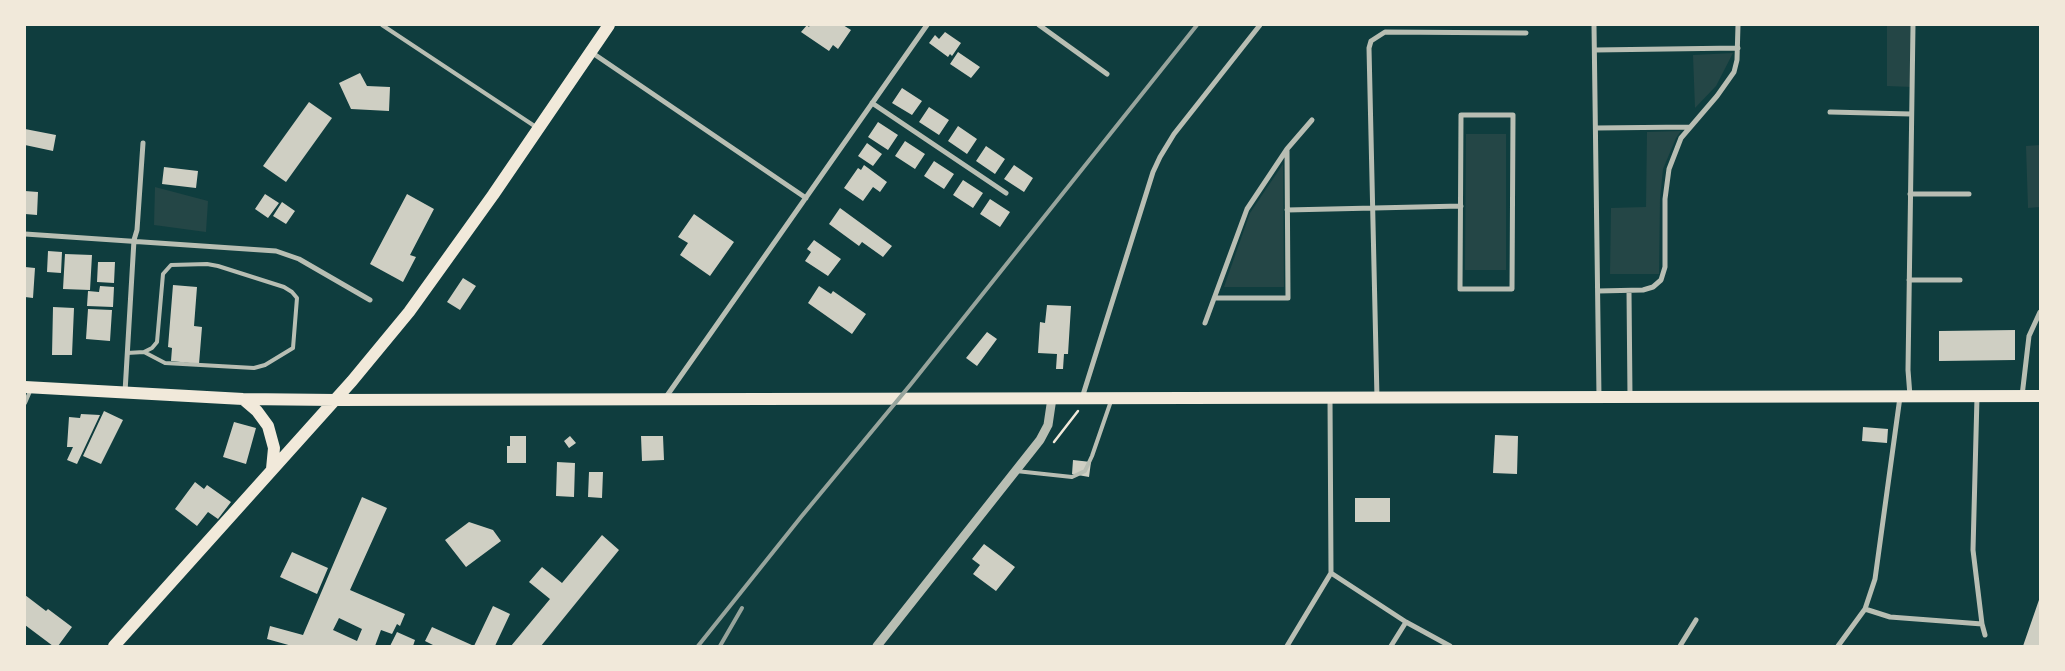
<!DOCTYPE html>
<html>
<head>
<meta charset="utf-8">
<style>
	body { margin:0 }
	#map { position:relative; width:2065px; height:671px; overflow:hidden; background:#0f3d3e; font-family:"Sofia Sans Condensed",sans-serif }
	canvas { display:block }
	.frame { position:absolute; inset:0; border:26px solid #f1e9da; pointer-events:none }
</style>
</head>
<body>
<div id="map">
<canvas width="2065" height="671"></canvas>
<div class="frame"></div>
</div>
<script>
const context = document.querySelector('canvas').getContext('2d');
context.lineJoin = 'round';
function fillPath(path, color) {
  context.fillStyle = color;
  context.fill(path, 'evenodd');
}
function poly(rows) {
  const path = new Path2D();
  for (const r of rows) {
    path.moveTo(r[0], r[1]);
    for (let i = 2; i < r.length; i += 2) path.lineTo(r[i], r[i + 1]);
  }
  return path;
}
function strokePath(path, color, width, dash) {
  context.strokeStyle = color;
  context.lineWidth = width;
  context.lineCap = dash ? 'butt' : 'round';
  context.setLineDash(dash || []);
  context.stroke(path);
}
const green = poly([
	[1887,25,1910,25,1912,87,1887,86],
	[1733,53,1716,86,1695,108,1693,55],
	[1681,131,1676,138,1663,169,1660,199,1659,274,1610,274,1611,208,1646,207,1647,132],
	[1466,134,1506,134,1506,270,1465,270],
	[2040,145,2040,207,2028,208,2026,146],
	[1283,164,1284,287,1224,287,1250,213],
	[155,187,208,201,206,232,154,225]
]);
const building = poly([
	[807,25,809,27,810,25,843,25,851,30,838,49,833,45,829,51,801,32],
	[945,32,961,43,952,56,950,54,948,57,929,43,935,35,939,39],
	[958,52,980,67,971,78,950,64],
	[360,73,367,86,390,87,389,111,351,109,339,83],
	[902,88,922,101,912,115,892,103],
	[309,102,332,118,286,182,263,166],
	[929,107,949,120,939,135,919,122],
	[878,122,898,135,888,150,868,137],
	[958,126,977,139,967,154,948,141],
	[25,129,56,135,53,151,25,145],
	[905,141,925,154,915,169,895,156],
	[867,143,882,154,873,166,858,156],
	[986,146,1005,159,995,174,976,161],
	[934,161,954,174,944,189,924,176],
	[864,165,887,182,880,192,873,187,863,201,844,188,858,168,861,170],
	[1014,165,1033,178,1024,192,1004,179],
	[164,167,198,171,196,188,162,184],
	[963,180,983,193,973,208,953,195],
	[25,191,38,192,37,215,25,214],
	[265,194,279,203,268,218,255,209],
	[407,194,434,209,410,255,416,257,403,282,370,264],
	[990,199,1010,212,1000,227,980,214],
	[282,202,295,211,286,224,273,216],
	[840,208,892,246,883,257,862,242,859,246,829,224],
	[694,214,734,242,710,276,680,255,688,243,678,237],
	[814,240,841,259,828,276,805,261,811,252,807,249],
	[48,251,62,252,61,273,47,272],
	[65,254,92,255,90,290,63,289],
	[98,262,115,262,114,283,97,282],
	[25,267,35,268,33,298,25,297],
	[463,278,476,286,460,310,447,302],
	[173,285,197,287,194,326,202,327,199,364,171,361,172,348,168,347],
	[100,286,114,287,113,307,87,306,88,291,99,292],
	[819,286,831,294,833,291,866,314,852,334,808,303],
	[1047,305,1071,306,1068,354,1064,354,1063,369,1056,369,1057,354,1038,353,1040,322,1045,323],
	[53,307,74,308,72,355,52,355],
	[88,309,112,310,110,341,86,339],
	[2015,330,2015,360,1939,361,1939,331],
	[987,332,997,339,977,366,966,358],
	[104,411,123,420,101,464,83,456],
	[81,414,100,415,77,464,67,460,73,447,67,447,69,417,80,418],
	[234,422,256,428,246,464,223,457],
	[1863,427,1888,429,1887,443,1862,441],
	[1495,435,1518,436,1517,474,1493,473],
	[510,436,526,436,526,463,507,463,507,446,510,446],
	[570,436,576,443,569,448,564,441],
	[641,436,663,436,664,460,642,461],
	[1073,460,1091,462,1089,477,1072,474],
	[557,462,575,463,574,497,556,496],
	[589,472,603,472,602,498,588,497],
	[195,482,204,489,207,485,231,502,218,519,208,512,197,526,175,509],
	[362,497,387,508,350,590,405,614,400,626,397,624,392,634,381,630,375,646,292,646,267,639,270,626,303,635],
	[339,618,362,629,357,641,333,630],
	[1355,498,1390,498,1390,522,1355,522],
	[469,522,493,530,501,541,466,567,445,540],
	[602,535,619,550,541,646,511,646,550,599,529,582,542,567,562,583],
	[984,544,1015,567,996,591,973,574,980,565,972,559],
	[292,552,328,568,317,594,280,577],
	[25,595,46,611,48,609,72,627,58,646,53,646,25,625],
	[2040,597,2040,646,2023,646],
	[493,606,510,614,495,646,474,646],
	[432,627,474,646,435,646,425,641],
	[397,632,415,640,413,646,390,646]
]);
const path = poly([
	[1054,442,1078,411]
]);
const service = poly([
	[382,25,536,127],
	[127,353,144,352,152,348,157,342,163,274,171,265,207,264,218,266,284,287,292,292,297,298,293,348,265,365,254,368,165,363,144,352],
	[25,403,31,389],
	[1016,471,1072,477,1085,471,1092,456,1111,401]
]);
const minor = poly([
	[1039,25,1107,74],
	[1594,25,1599,397],
	[1595,50,1738,48],
	[591,52,806,198],
	[872,103,1006,193],
	[1830,112,1911,114],
	[1461,115,1513,115,1512,289,1460,289,1461,115],
	[1596,128,1690,127],
	[1910,194,1969,194],
	[1287,210,1461,206],
	[25,234,276,251,299,259,370,300],
	[1909,280,1960,280],
	[1598,291,1643,290,1653,287,1661,280,1665,267,1665,199,1669,169,1681,138,1717,96,1734,72,1737,60,1738,25],
	[1629,291,1630,397],
	[1215,298,1288,298,1287,149],
	[1205,323,1247,209,1287,149,1312,120],
	[125,392,134,240,137,230,143,143],
	[1910,396,1908,370,1913,25],
	[2022,396,2029,336,2040,312],
	[666,397,927,25],
	[1977,397,1973,550,1982,624,1985,635],
	[1082,398,1153,172,1160,157,1174,134,1260,25],
	[1377,398,1369,48,1371,41,1385,32,1526,33],
	[1331,573,1406,622,1450,646],
	[1865,609,1890,617,1982,624],
	[1287,646,1331,573,1330,398],
	[1391,646,1406,622],
	[1680,646,1696,620],
	[1838,646,1865,609,1875,579,1900,397]
]);
const tertiary = poly([
	[877,646,1040,440,1048,425,1052,398]
]);
const primary = poly([
	[25,387,243,399,335,400,2040,396],
	[243,399,257,411,268,426,274,448,272,469],
	[114,646,352,381,409,312,493,195,609,25]
]);
const rail = poly([
	[698,646,801,517,911,384,1197,25],
	[720,646,742,608]
]);
fillPath(green, '#244646');
fillPath(building, '#cfcfc3');
strokePath(path, '#f1e9da', 2.5);
strokePath(service, '#b8beb3', 4);
strokePath(minor, '#b8beb3', 5);
strokePath(tertiary, '#b8beb3', 9);
strokePath(primary, '#f1e9da', 12);
strokePath(rail, '#97a49c', 4);
</script>
</body>
</html>
